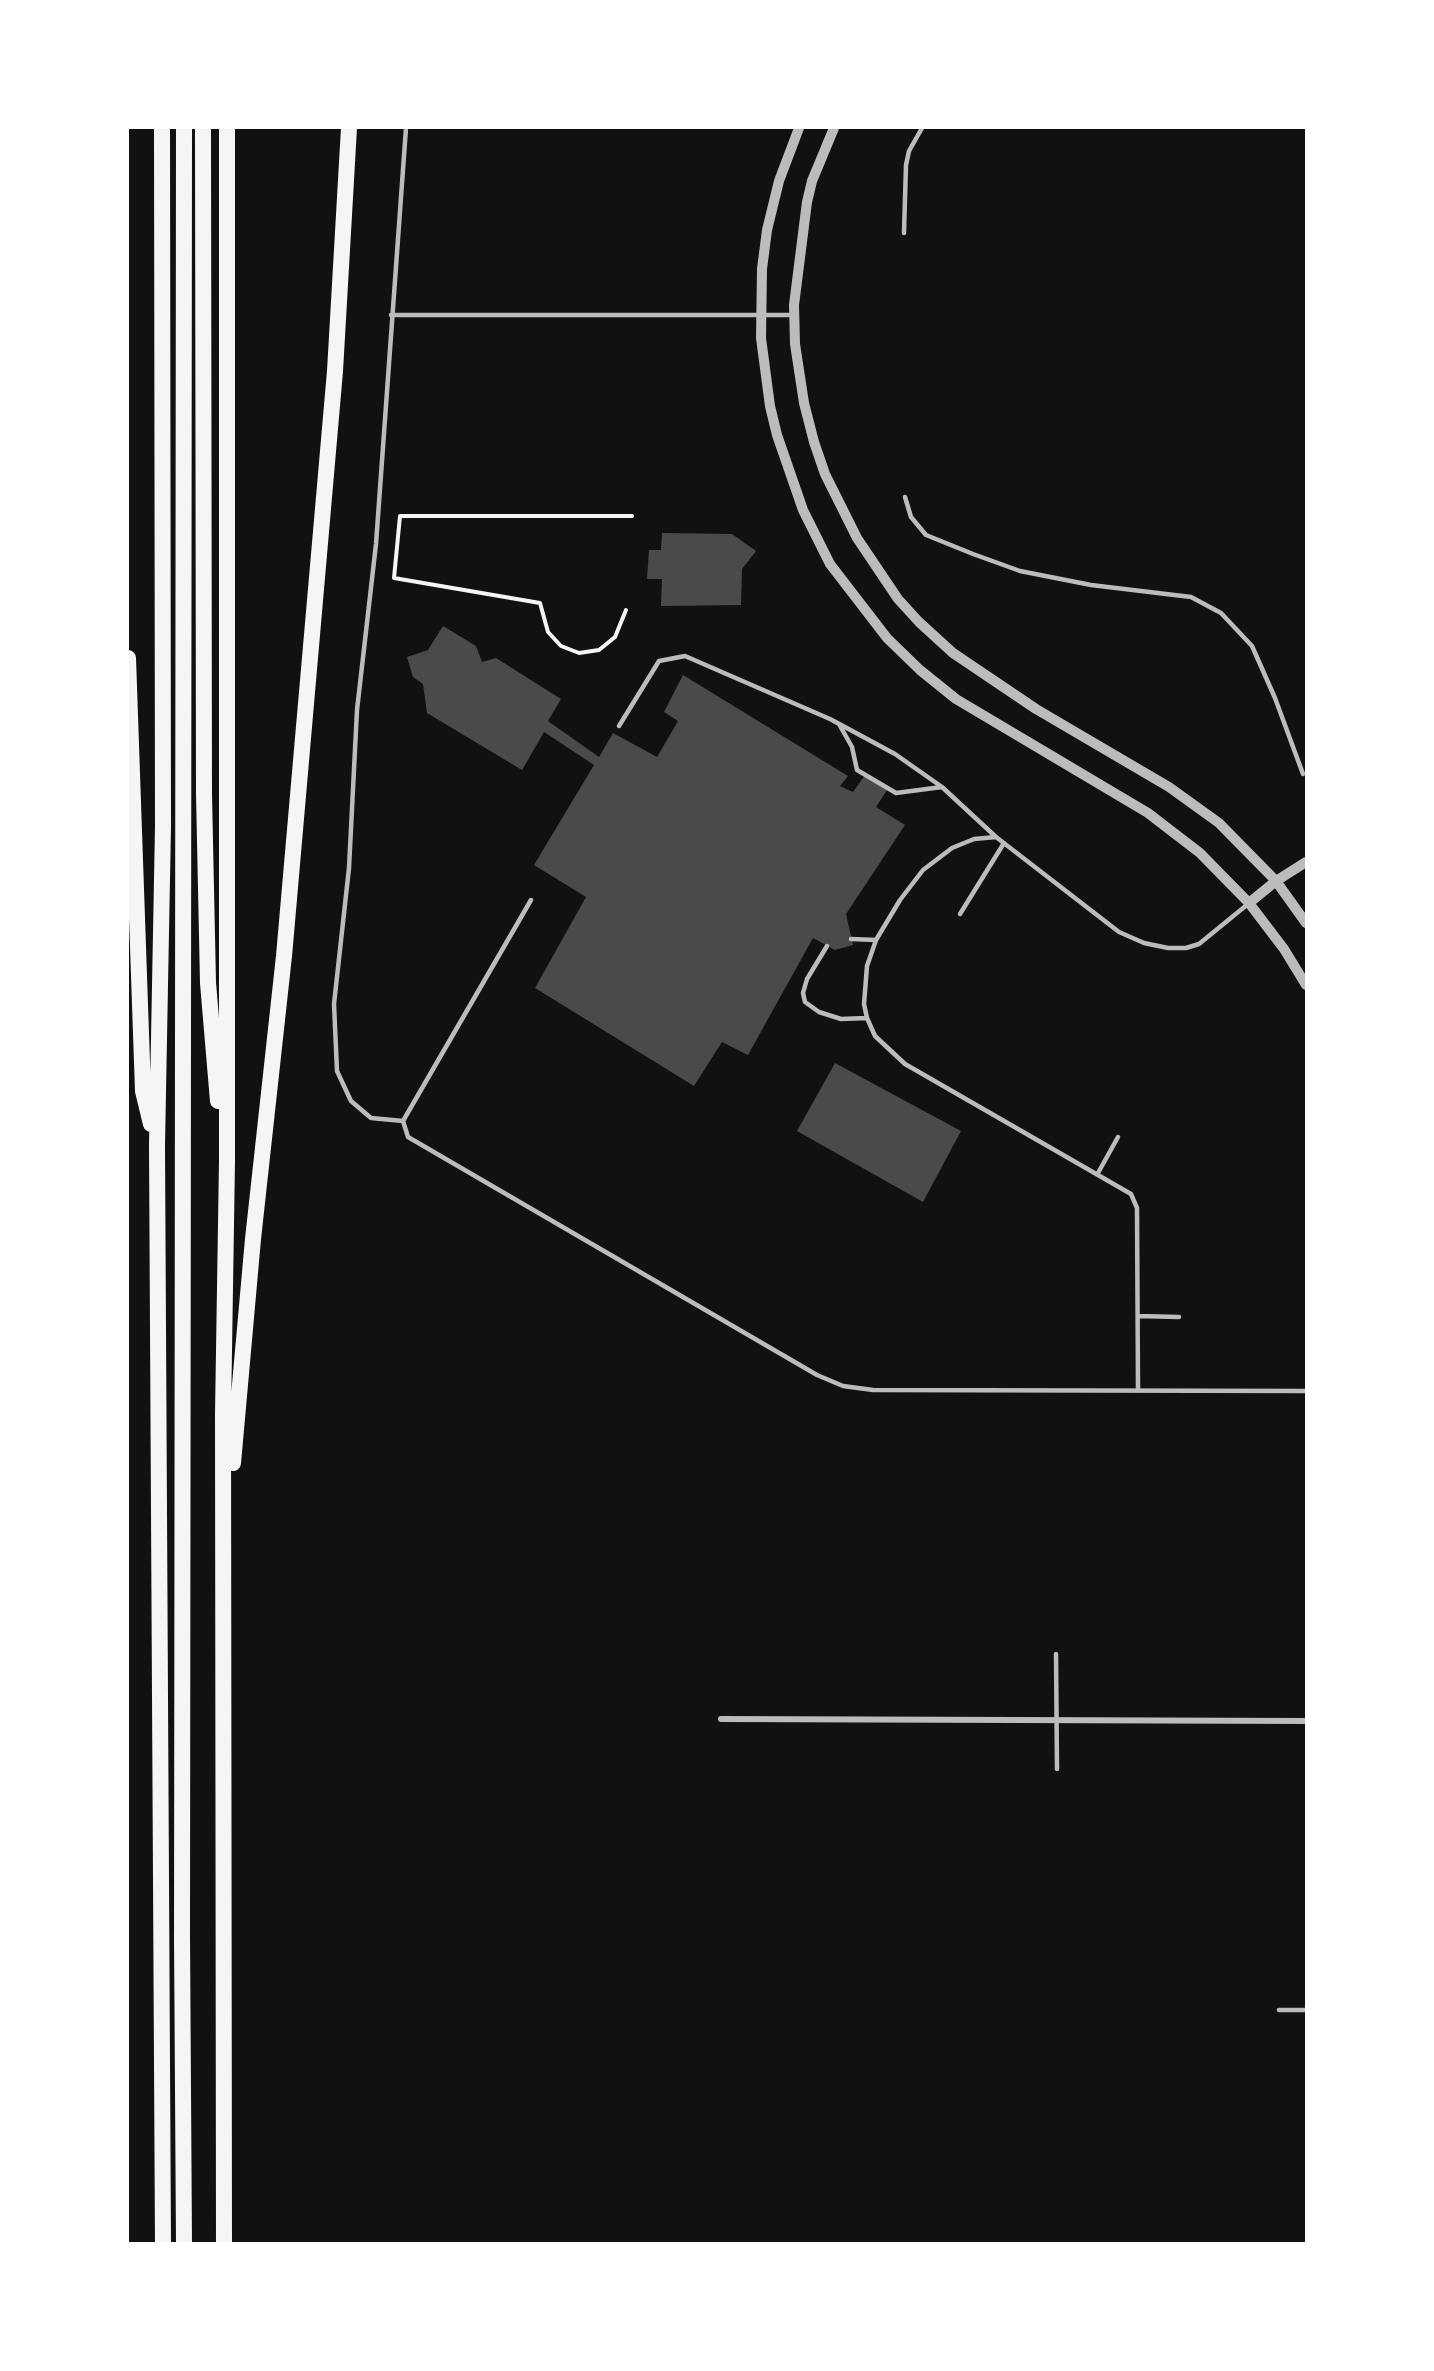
<!DOCTYPE html>
<html>
<head>
<meta charset="utf-8">
<style>
	body { margin:0 }
	#map { position:relative; width:1434px; height:2371px; overflow:hidden; background:#111; font-family:Arial,sans-serif }
	canvas { display:block }
	.frame { position:absolute; inset:0; border:129px solid #fff; pointer-events:none }
</style>
</head>
<body>
<div id="map">
<canvas width="1434" height="2371"></canvas>
<div class="frame"></div>
</div>
<script>
const context = document.querySelector('canvas').getContext('2d');
context.lineJoin = 'round';
function fillPath(path, color) {
  context.fillStyle = color;
  context.fill(path, 'evenodd');
}
function poly(rows) {
  const path = new Path2D();
  for (const r of rows) {
    path.moveTo(r[0], r[1]);
    for (let i = 2; i < r.length; i += 2) path.lineTo(r[i], r[i + 1]);
  }
  return path;
}
function strokePath(path, color, width, dash) {
  context.strokeStyle = color;
  context.lineWidth = width;
  context.lineCap = dash ? 'butt' : 'round';
  context.setLineDash(dash || []);
  context.stroke(path);
}
const building = poly([
	[662,533,732,534,756,551,742,569,741,605,661,606,662,579,647,579,649,550,661,550],
	[443,626,476,646,482,662,496,658,561,699,548,721,599,757,613,733,657,757,678,721,664,712,683,675,848,776,840,786,853,792,865,775,889,787,876,807,905,825,846,914,853,945,835,950,813,938,748,1055,722,1042,694,1086,535,988,586,897,534,865,594,765,544,732,522,770,427,713,423,684,413,677,407,657,428,650],
	[835,1063,961,1131,923,1202,797,1131]
]);
const path = poly([
	[626,610,615,637,599,650,579,653,561,646,548,632,540,603,394,578,400,516,632,516]
]);
const service = poly([
	[904,233,906,165,909,151,922,128],
	[391,315,794,315],
	[905,497,911,517,926,535,973,554,1020,571,1091,585,1191,597,1221,613,1252,646,1275,698,1303,774],
	[839,724,852,747,857,770,896,793,942,787],
	[619,726,659,661,685,656,830,719,895,754,942,787,996,837],
	[531,900,403,1121,408,1137,817,1375,843,1386,873,1390,1306,1391],
	[960,914,1004,843],
	[851,939,876,940],
	[827,946,807,979,803,993,805,1002,819,1012,841,1019,867,1018],
	[403,1121,371,1118,351,1101,337,1071,334,1004,349,868,357,710,376,544,406,128],
	[1098,1173,1118,1137],
	[1138,1316,1179,1317],
	[1138,1390,1137,1208,1131,1194,905,1064,875,1036,867,1018,864,1004,867,966,876,940,900,900,923,870,952,848,974,839,996,837,1119,932,1144,943,1168,948,1186,948,1199,944,1248,904],
	[1056,1654,1057,1769],
	[1279,2010,1306,2010]
]);
const minor = poly([
	[721,1719,1306,1721]
]);
const tertiary = poly([
	[799,128,779,181,767,230,762,269,761,338,770,406,777,435,803,510,830,564,887,638,920,670,956,699,1148,813,1200,853,1249,903,1284,949,1306,985],
	[834,128,812,181,807,202,794,305,795,344,804,403,814,442,825,474,857,538,898,599,919,622,953,653,1036,709,1169,787,1219,823,1276,881,1306,923],
	[1249,903,1276,881,1306,862]
]);
const motorway = poly([
	[162,128,163,826,157,1145,163,2244],
	[203,128,204,794,208,983,218,1101],
	[128,658,143,1091,151,1124],
	[233,1463,253,1239,284,956,335,371,349,128],
	[184,2244,182,1936,184,128],
	[224,2244,223,1414,227,1161,227,128]
]);
fillPath(building, '#4a4a4a');
strokePath(path, '#f5f5f5', 4);
strokePath(service, '#bcbcbc', 4.5);
strokePath(minor, '#bcbcbc', 6);
strokePath(tertiary, '#bcbcbc', 10);
strokePath(motorway, '#f5f5f5', 16);
</script>
</body>
</html>
